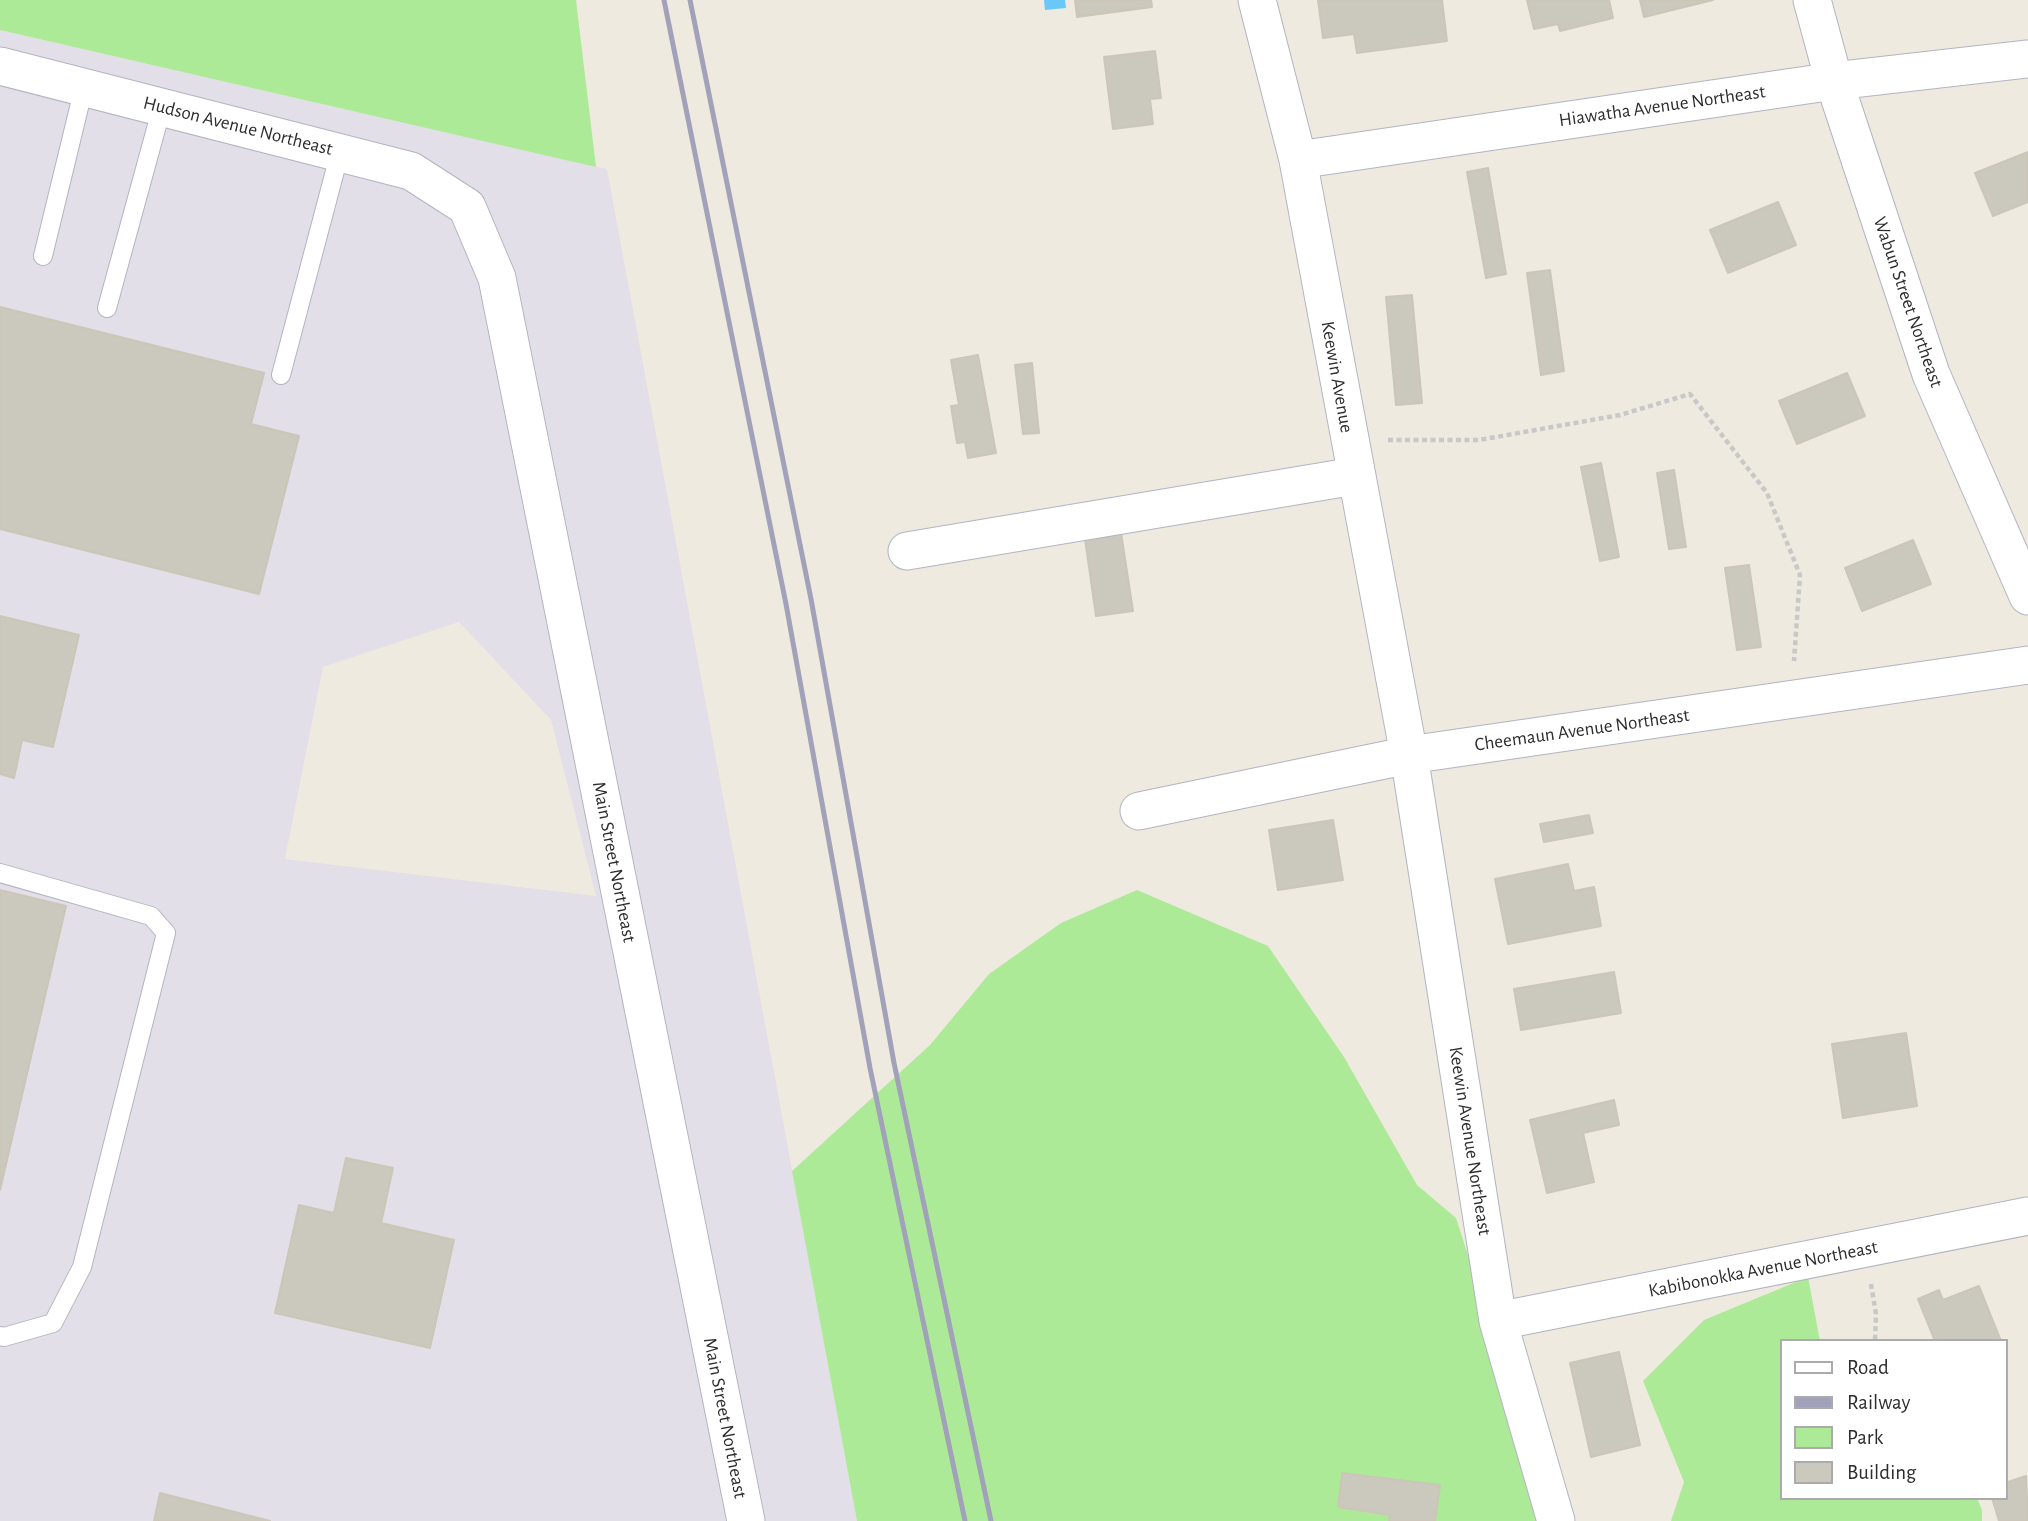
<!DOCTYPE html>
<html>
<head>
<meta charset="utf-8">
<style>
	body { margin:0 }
	#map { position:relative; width:2028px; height:1521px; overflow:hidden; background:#efeadf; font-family:"Alegreya Sans",sans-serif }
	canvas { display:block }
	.legend { position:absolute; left:1780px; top:1339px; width:228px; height:161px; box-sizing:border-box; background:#fff; border:2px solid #ababab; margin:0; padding:9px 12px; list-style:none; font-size:21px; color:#2d2d2d }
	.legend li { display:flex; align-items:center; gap:14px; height:35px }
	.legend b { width:35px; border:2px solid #ababab }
</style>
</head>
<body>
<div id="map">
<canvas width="2028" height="1521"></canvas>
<ul class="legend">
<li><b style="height:9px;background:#fff"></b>Road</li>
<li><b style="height:9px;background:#a1a2b9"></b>Railway</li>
<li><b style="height:19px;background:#adea98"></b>Park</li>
<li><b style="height:19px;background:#cbc8bd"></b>Building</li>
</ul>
</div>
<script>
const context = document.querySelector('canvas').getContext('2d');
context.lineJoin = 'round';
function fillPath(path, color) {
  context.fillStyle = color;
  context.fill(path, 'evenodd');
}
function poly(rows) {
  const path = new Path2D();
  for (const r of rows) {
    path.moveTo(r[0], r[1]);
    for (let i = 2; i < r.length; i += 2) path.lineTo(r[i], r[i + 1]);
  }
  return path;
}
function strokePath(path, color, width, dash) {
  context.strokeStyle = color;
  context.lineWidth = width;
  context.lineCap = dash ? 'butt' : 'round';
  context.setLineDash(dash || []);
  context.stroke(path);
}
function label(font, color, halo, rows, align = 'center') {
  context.font = font + ' "Alegreya Sans",sans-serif';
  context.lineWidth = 6;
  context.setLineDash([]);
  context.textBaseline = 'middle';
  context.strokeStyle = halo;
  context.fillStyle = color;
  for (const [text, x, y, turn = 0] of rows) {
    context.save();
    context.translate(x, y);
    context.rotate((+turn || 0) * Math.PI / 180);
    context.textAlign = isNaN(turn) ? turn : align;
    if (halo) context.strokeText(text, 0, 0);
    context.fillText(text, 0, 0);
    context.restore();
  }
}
const industrial = poly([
	[0,30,607,169,857,1521,0,1521],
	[459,622,551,720,596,896,285,859,323,667]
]);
const green = poly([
	[0,0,576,0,596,167,0,30],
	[1137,890,1268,946,1344,1057,1417,1185,1456,1218,1520,1416,1544,1521,857,1521,792,1171,930,1045,989,974,1061,923],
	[1808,1277,1820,1341,1781,1341,1781,1498,1977,1498,1982,1510,1982,1521,1671,1521,1684,1482,1643,1381,1704,1320]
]);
const water = poly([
	[1044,0,1065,0,1066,8,1045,10]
]);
const building = poly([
	[1075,0,1151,0,1152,7,1077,17,1075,0],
	[1318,0,1442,0,1447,41,1357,53,1354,34,1323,38,1318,0],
	[1527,0,1609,0,1613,18,1560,31,1558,24,1534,29,1527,0],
	[1640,0,1713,0,1644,17,1640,0],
	[1155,51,1161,98,1150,99,1153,124,1113,129,1104,57,1155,51],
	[2028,152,2028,202,1993,216,1975,173,2028,152],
	[1488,168,1506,274,1486,278,1467,172,1488,168],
	[1778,202,1796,245,1728,273,1710,230,1778,202],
	[1550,270,1564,371,1541,375,1527,273,1550,270],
	[1412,295,1422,403,1396,405,1386,297,1412,295],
	[0,307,264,373,251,424,299,436,259,594,0,529,0,307],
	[978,355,996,453,968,458,965,442,957,443,951,406,959,405,951,360,978,355],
	[1032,363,1039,433,1023,434,1015,365,1032,363],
	[1847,373,1865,416,1797,444,1779,401,1847,373],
	[1601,463,1619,557,1600,561,1581,467,1601,463],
	[1674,470,1686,547,1669,549,1657,473,1674,470],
	[1120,526,1133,611,1096,616,1084,532,1120,526],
	[1913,540,1931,584,1862,611,1845,568,1913,540],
	[1749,565,1761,647,1737,650,1725,568,1749,565],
	[0,616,79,635,53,747,22,740,14,778,0,774,0,616],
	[1589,815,1593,833,1544,842,1540,824,1589,815],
	[1333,820,1343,880,1278,890,1269,830,1333,820],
	[1568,864,1574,891,1594,887,1601,926,1508,944,1495,879,1568,864],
	[0,890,66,906,0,1190,0,890],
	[1614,972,1621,1013,1521,1030,1514,989,1614,972],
	[1906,1033,1917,1106,1843,1118,1832,1044,1906,1033],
	[1614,1100,1619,1125,1583,1133,1594,1182,1547,1193,1530,1120,1614,1100],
	[346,1158,393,1168,381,1223,454,1240,430,1348,275,1313,299,1205,334,1213,346,1158],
	[1979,1286,2001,1341,1935,1341,1918,1299,1939,1290,1943,1300,1979,1286],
	[1619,1352,1640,1445,1591,1457,1570,1363,1619,1352],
	[1342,1473,1440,1485,1435,1521,1389,1521,1390,1515,1338,1507,1342,1473],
	[2026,1476,2028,1521,1999,1521,1992,1498,2005,1498,2005,1483,2026,1476],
	[160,1493,270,1521,154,1521,160,1493]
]);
const path = poly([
	[1388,440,1479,440,1620,415,1690,394,1767,493,1800,575,1794,661],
	[1871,1284,1876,1314,1875,1341]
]);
const lane = poly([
	[43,256,84,87],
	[107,308,162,107],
	[281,375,340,152],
	[0,873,151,916,166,933,82,1267,53,1323,4,1337,0,1336]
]);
const street = poly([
	[1257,0,1298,160,1409,755,1498,1321,1556,1521],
	[1812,0,1834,81,1931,374,2028,596],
	[0,66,411,171,467,207,497,278,746,1521],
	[1298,160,1834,81,2028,59],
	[907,551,1355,476],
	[1139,811,1409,755,2028,665],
	[1498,1321,2028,1216]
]);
const rail = poly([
	[664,0,786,604,870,1068,965,1521],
	[690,0,811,599,894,1063,991,1521]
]);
const streetNames = [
	["Hiawatha Avenue Northeast",1662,106,-8],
	["Hudson Avenue Northeast",238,126,14],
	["Wabun Street Northeast",1908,302,71],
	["Keewin Avenue",1337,377,80],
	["Cheemaun Avenue Northeast",1582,730,-8],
	["Main Street Northeast",614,862,79],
	["Keewin Avenue Northeast",1470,1141,81],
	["Kabibonokka Avenue Northeast",1763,1269,-11],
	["Main Street Northeast",725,1418,79]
];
fillPath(industrial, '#e3dfe8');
fillPath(green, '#adea98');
fillPath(water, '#6bc7f8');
fillPath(building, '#cbc8bd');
strokePath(building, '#cbc6b8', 2);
strokePath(lane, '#b3b4c1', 20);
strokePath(street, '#b3b4c1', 39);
strokePath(path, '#c8c8c8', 4.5, [5, 3.5]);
strokePath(lane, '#fff', 18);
strokePath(street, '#fff', 37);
strokePath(rail, '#a1a2b9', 5);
label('19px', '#2d2d2d', '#fff', streetNames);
</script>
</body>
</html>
